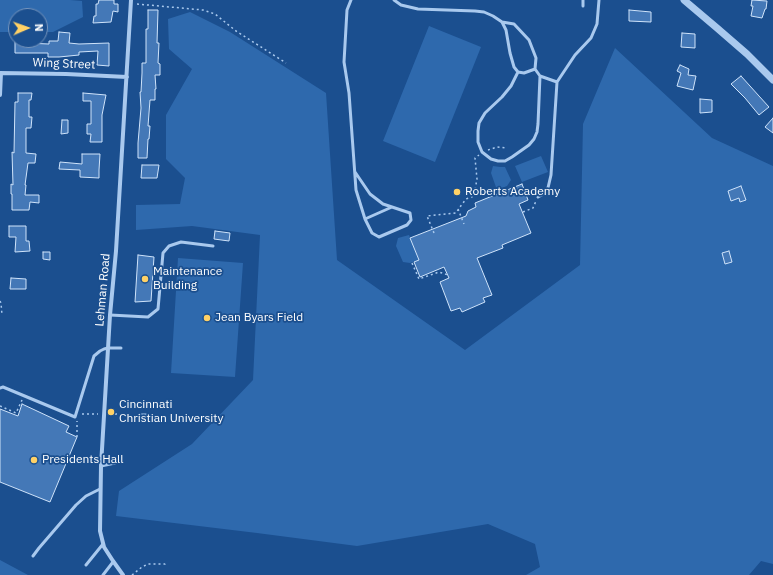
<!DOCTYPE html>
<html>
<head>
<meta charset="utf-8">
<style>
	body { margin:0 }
	#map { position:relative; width:773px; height:575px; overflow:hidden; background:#1b4f8f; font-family:"IBM Plex Sans",sans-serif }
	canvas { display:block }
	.north { position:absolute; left:8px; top:8px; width:40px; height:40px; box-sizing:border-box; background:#1b4f8f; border:1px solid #7695bc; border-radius:50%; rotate:88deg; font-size:11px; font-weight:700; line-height:16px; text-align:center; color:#fff }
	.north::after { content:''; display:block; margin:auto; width:14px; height:18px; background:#ffd166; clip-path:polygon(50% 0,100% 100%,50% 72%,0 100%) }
</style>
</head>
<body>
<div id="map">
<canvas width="773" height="575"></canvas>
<div class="north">N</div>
</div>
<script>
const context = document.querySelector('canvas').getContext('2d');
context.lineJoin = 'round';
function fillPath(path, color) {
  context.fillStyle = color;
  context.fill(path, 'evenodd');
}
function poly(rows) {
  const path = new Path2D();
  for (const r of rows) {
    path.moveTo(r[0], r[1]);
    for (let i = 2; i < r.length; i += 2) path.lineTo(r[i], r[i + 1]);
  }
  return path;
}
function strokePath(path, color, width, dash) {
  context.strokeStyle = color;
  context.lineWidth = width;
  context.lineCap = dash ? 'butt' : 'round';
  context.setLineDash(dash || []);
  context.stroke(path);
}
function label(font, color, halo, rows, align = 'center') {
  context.font = font + ' "IBM Plex Sans",sans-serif';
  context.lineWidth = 3.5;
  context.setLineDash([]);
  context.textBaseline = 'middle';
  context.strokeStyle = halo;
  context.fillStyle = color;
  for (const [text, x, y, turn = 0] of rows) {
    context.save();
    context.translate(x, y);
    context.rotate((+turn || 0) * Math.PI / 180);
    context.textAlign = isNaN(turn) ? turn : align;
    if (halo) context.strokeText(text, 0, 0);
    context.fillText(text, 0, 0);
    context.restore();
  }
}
const green = poly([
	[0,0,70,0,82,1,83,17,53,32,40,32,40,16,16,16,16,32,0,32],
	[190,12,230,32,326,93,337,260,465,350,580,265,583,124,615,48,712,138,773,166,773,564,761,561,749,575,526,575,540,567,535,544,488,524,357,546,257,533,116,516,119,491,192,444,253,380,260,235,192,226,136,230,136,205,180,204,185,178,166,159,166,115,192,69,169,49,168,19],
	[429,26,481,47,435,162,383,141],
	[541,156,548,172,522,182,515,166],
	[493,166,500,167,505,167,511,180,507,186,497,190,491,173],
	[409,235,419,260,410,263,403,262,396,246,398,238],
	[178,258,243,263,235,377,171,373],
	[0,560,28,575,0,575]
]);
const building = poly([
	[99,0,114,0,114,4,118,4,118,12,113,11,111,22,93,23,94,16,96,16,96,4,98,4,99,0],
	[752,0,767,1,766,9,765,9,762,18,751,16,753,6,751,6,752,0],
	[148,10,158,10,157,43,159,43,158,63,160,64,160,75,155,75,156,89,155,89,155,100,150,100,148,126,150,126,149,139,148,139,147,158,138,158,138,143,141,108,140,92,141,92,142,73,142,63,146,63,146,29,148,29,148,10],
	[629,10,651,12,651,22,629,21,629,10],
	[59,32,70,33,69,43,79,44,109,43,109,66,97,65,98,51,79,52,79,55,59,57,48,57,48,53,15,53,15,40,26,40,25,43,49,44,49,41,58,41,59,32],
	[682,33,695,34,695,48,681,47,682,33],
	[680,65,689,69,688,75,696,76,693,90,677,86,681,73,677,71,680,65],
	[741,76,759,96,769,107,759,115,745,98,731,84,741,76],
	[18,93,32,93,31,100,29,100,29,117,32,117,31,128,26,128,26,153,36,154,35,163,28,163,25,185,26,185,25,195,39,195,39,203,30,202,29,210,12,210,12,194,11,194,11,184,13,185,12,152,14,153,15,102,18,102,18,93],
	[83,93,106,95,102,115,102,142,90,142,91,134,87,134,87,124,91,124,91,101,83,101,83,93],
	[700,99,712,100,712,112,700,113,700,99],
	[773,118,773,133,765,127,773,118],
	[62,120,68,120,68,133,61,134,62,120],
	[82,154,100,154,99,170,99,178,80,177,80,170,59,169,60,162,82,164,82,154],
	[142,165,159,165,157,178,141,178,142,165],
	[522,184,528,200,519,204,531,233,502,245,503,248,477,258,492,295,483,298,485,302,462,312,460,308,451,311,440,282,449,278,444,267,420,277,414,262,419,260,410,238,466,216,468,211,476,207,475,203,522,184],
	[741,186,746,200,740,202,739,198,731,201,728,191,741,186],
	[9,226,26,226,26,241,29,241,30,251,15,252,16,237,9,237,9,226],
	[215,231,230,233,229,241,214,239,215,231],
	[729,251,732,262,725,264,722,253,729,251],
	[43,252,50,252,50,260,43,259,43,252],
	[138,255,154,257,151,301,135,302,138,255],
	[11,278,26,279,26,289,10,289,11,278],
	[22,404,69,426,66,432,77,437,50,502,0,482,0,409,18,416,22,404]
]);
const path = poly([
	[137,4,203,10,215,14,236,31,286,63],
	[488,150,497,147,506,148],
	[458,209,464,224],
	[523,212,533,208,536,201],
	[434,233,427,216,456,213,460,207,466,199,474,196,477,179,475,158,479,155],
	[412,263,419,279,439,272,448,275],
	[0,301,1,303,2,315],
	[0,406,16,413,22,400],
	[82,414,98,414],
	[110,414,118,414],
	[77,437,77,421],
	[132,575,142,567,148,564,165,564,167,562]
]);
const service = poly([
	[351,0,347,10,344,62,349,93,356,190,365,219,372,233,379,237,407,225,411,220,410,213,383,204,370,194,355,172],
	[394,0,401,5,418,9,475,11,484,12,493,16,502,22,514,24,529,40,536,58,535,69,524,73,518,72,514,67,510,53,506,30,502,22],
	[583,6,583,0],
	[535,69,540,76,557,82],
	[518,72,511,86,502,97,485,113,479,123,478,131,478,142,482,152,491,159,498,161,505,161,512,157,529,145,534,139,537,132,538,124,540,76],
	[538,197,547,192,551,175,557,82,575,55,591,38,597,24,599,0],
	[365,219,392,207],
	[110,315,148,317,158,309,163,253,169,246,181,242,213,246],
	[0,388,3,387,75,417,94,356,100,351,104,349,108,348,121,348],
	[140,415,146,415],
	[101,466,115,463],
	[33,556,39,548,76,505,86,496,100,489],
	[86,565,103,544],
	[103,575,113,562]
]);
const minor = poly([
	[0,73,66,74,127,77],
	[0,95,1,73],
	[123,575,113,561,104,547,100,531,101,466,110,315,116,251,131,0]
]);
const tertiary = poly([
	[684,0,717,28,747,54,773,80]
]);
const markers = [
	[457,192,4,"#ffd166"],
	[145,279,4,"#ffd166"],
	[207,318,4,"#ffd166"],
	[111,412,4,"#ffd166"],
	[34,460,4,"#ffd166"]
];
const streetNames = [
	["Wing Street",64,64,2],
	["Lehman Road",103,290,-85]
];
const poiNames = [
	["Roberts Academy",465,192],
	["Maintenance",153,272],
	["Building",153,286],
	["Jean Byars Field",215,318],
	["Cincinnati",119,405],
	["Christian University",119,419],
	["Presidents Hall",42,460]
];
fillPath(green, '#2e69ad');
fillPath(building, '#4478b7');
strokePath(building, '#cfe3fa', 1);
strokePath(path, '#a9c9ee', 1.5, [2, 3]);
strokePath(service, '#a9c9ee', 3);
strokePath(minor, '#a9c9ee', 4);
strokePath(tertiary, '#a9c9ee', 7);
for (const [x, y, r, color] of markers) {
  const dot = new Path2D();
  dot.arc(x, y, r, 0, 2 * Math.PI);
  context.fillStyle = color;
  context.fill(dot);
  strokePath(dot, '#1b4f8f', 1.5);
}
label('12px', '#fff', '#1b4f8f', streetNames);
label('12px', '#fff', '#1b4f8f', poiNames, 'left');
</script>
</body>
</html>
